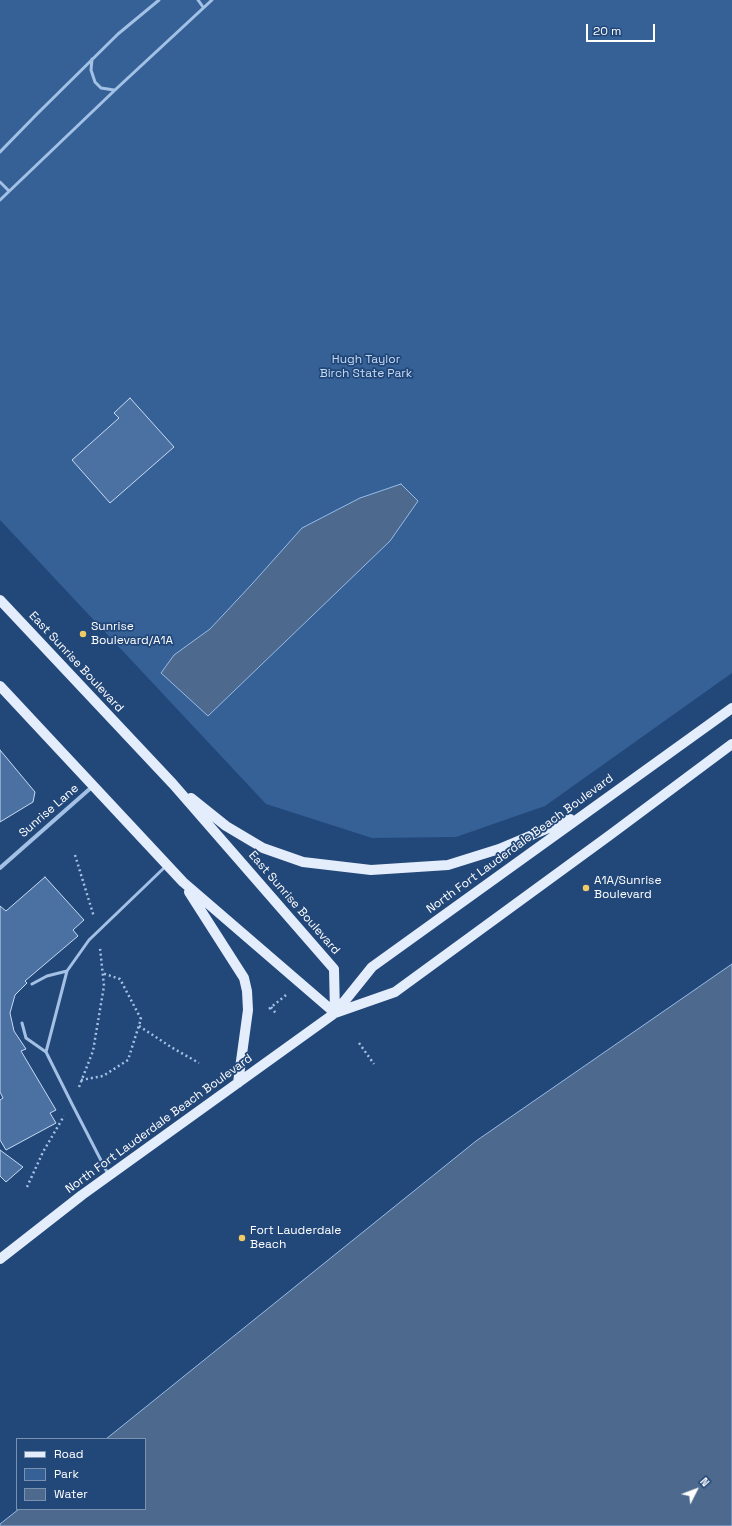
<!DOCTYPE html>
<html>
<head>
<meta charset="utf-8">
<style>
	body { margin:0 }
	#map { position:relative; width:732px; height:1526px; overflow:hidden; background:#224779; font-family:"Space Grotesk",sans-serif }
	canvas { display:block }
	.legend { position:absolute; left:16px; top:1438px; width:130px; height:72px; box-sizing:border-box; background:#224779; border:1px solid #7a91af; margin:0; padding:5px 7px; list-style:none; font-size:12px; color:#fff }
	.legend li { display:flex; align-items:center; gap:8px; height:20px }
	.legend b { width:20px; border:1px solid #7a91af }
	.north { position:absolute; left:676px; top:1470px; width:40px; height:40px; -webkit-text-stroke:3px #224779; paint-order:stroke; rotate:48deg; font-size:11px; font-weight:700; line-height:16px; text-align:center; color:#fff }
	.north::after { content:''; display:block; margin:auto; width:14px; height:18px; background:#fff; clip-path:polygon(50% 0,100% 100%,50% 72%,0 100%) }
	.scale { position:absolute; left:586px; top:24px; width:69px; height:18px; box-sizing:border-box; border:2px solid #fff; border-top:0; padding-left:5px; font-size:12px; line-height:14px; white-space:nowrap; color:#fff; -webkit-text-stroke:3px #224779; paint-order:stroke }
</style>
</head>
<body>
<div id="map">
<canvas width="732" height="1526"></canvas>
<ul class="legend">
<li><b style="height:5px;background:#e4edfc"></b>Road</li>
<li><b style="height:11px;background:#356197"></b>Park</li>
<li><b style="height:11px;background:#4d698e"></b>Water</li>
</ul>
<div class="north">N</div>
<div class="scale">20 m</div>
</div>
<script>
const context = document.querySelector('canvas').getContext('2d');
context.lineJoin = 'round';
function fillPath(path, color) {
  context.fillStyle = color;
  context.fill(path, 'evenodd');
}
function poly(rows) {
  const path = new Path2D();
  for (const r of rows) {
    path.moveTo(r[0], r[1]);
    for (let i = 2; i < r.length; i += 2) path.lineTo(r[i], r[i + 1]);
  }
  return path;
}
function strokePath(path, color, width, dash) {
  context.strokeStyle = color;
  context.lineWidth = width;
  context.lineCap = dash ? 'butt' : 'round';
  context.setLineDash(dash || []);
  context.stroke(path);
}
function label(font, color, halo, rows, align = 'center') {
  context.font = font + ' "Space Grotesk",sans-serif';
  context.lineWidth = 3.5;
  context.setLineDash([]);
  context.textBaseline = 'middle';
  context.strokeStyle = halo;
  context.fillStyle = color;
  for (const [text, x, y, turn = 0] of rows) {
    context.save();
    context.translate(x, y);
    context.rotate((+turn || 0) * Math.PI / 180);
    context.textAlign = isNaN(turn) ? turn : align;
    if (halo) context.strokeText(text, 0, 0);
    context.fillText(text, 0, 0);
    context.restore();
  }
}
const green = poly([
	[0,0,732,0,732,673,545,806,456,837,372,838,266,804,0,520]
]);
const water = poly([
	[401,484,418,501,390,541,208,716,161,673,174,655,210,629,252,584,302,528,360,498,401,484],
	[732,964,732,1526,0,1526,0,1524,19,1509,145,1509,145,1439,106,1439,476,1141,732,964]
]);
const building = poly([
	[130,398,174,447,110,503,72,460,119,418,114,413,130,398],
	[0,750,35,792,33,802,0,822,0,750],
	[45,877,84,920,73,930,78,936,25,981,27,983,15,995,10,1013,14,1031,26,1049,21,1051,56,1110,50,1113,56,1123,6,1150,0,1140,0,1100,3,1098,0,1092,0,906,6,911,45,877],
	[0,1150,23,1167,6,1182,0,1176,0,1150]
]);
const path = poly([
	[75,855,94,917],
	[271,1007,277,1015],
	[269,1009,286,995],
	[139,1026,171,1047,199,1063],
	[359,1043,374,1064],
	[81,1080,103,1076,128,1060,141,1019,120,979,102,973],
	[79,1087,93,1051,104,986,100,948],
	[27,1187,43,1152,64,1116]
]);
const service = poly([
	[198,0,203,7],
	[92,59,91,70,95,82,101,88,114,90],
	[0,152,37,114,118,34,159,0],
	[0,182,9,191],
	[0,200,115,90,212,0],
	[32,984,47,976,67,971],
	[22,1023,26,1038,46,1052],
	[108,1174,72,1104,46,1052,67,971,89,940,165,867]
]);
const minor = poly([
	[0,868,93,786]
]);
const primary = poly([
	[0,600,173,784,334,969,335,1013],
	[0,686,183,882,335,1013],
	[191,798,226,826,263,848,303,862,371,870,448,865,499,849,570,819],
	[189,892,244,978,247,991,248,1010,238,1083],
	[335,1013,395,992,610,835,732,744],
	[0,1259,82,1195,335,1013,372,967,732,708]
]);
const markers = [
	[83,634,4,"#f1ca65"],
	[586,888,4,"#f1ca65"],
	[242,1238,4,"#f1ca65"]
];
const parkNames = [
	["Hugh Taylor",366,360],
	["Birch State Park",366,374]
];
const poiNames = [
	["Sunrise",91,627],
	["Boulevard/A1A",91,641],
	["A1A/Sunrise",594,881],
	["Boulevard",594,895],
	["Fort Lauderdale",250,1231],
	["Beach",250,1245]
];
const streetNames = [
	["East Sunrise Boulevard",76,662,47],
	["Sunrise Lane",49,811,-41],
	["North Fort Lauderdale Beach Boulevard",520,844,-36],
	["East Sunrise Boulevard",294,903,49],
	["North Fort Lauderdale Beach Boulevard",159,1124,-36]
];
fillPath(green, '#356197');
fillPath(water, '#4d698e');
strokePath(water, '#97bbe6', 1);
fillPath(building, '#4b71a3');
strokePath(building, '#c6daf4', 1);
strokePath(path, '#a3c0e5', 2.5, [2, 3]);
strokePath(service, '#a3c0e5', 3);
strokePath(minor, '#a3c0e5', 4);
strokePath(primary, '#e4edfc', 10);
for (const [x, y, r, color] of markers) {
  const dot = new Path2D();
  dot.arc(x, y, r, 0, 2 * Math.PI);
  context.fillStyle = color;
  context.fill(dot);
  strokePath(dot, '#224779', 1.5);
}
label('12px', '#c6daf4', '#224779', parkNames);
label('12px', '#fff', '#224779', poiNames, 'left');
label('12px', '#fff', '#224779', streetNames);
</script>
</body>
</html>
